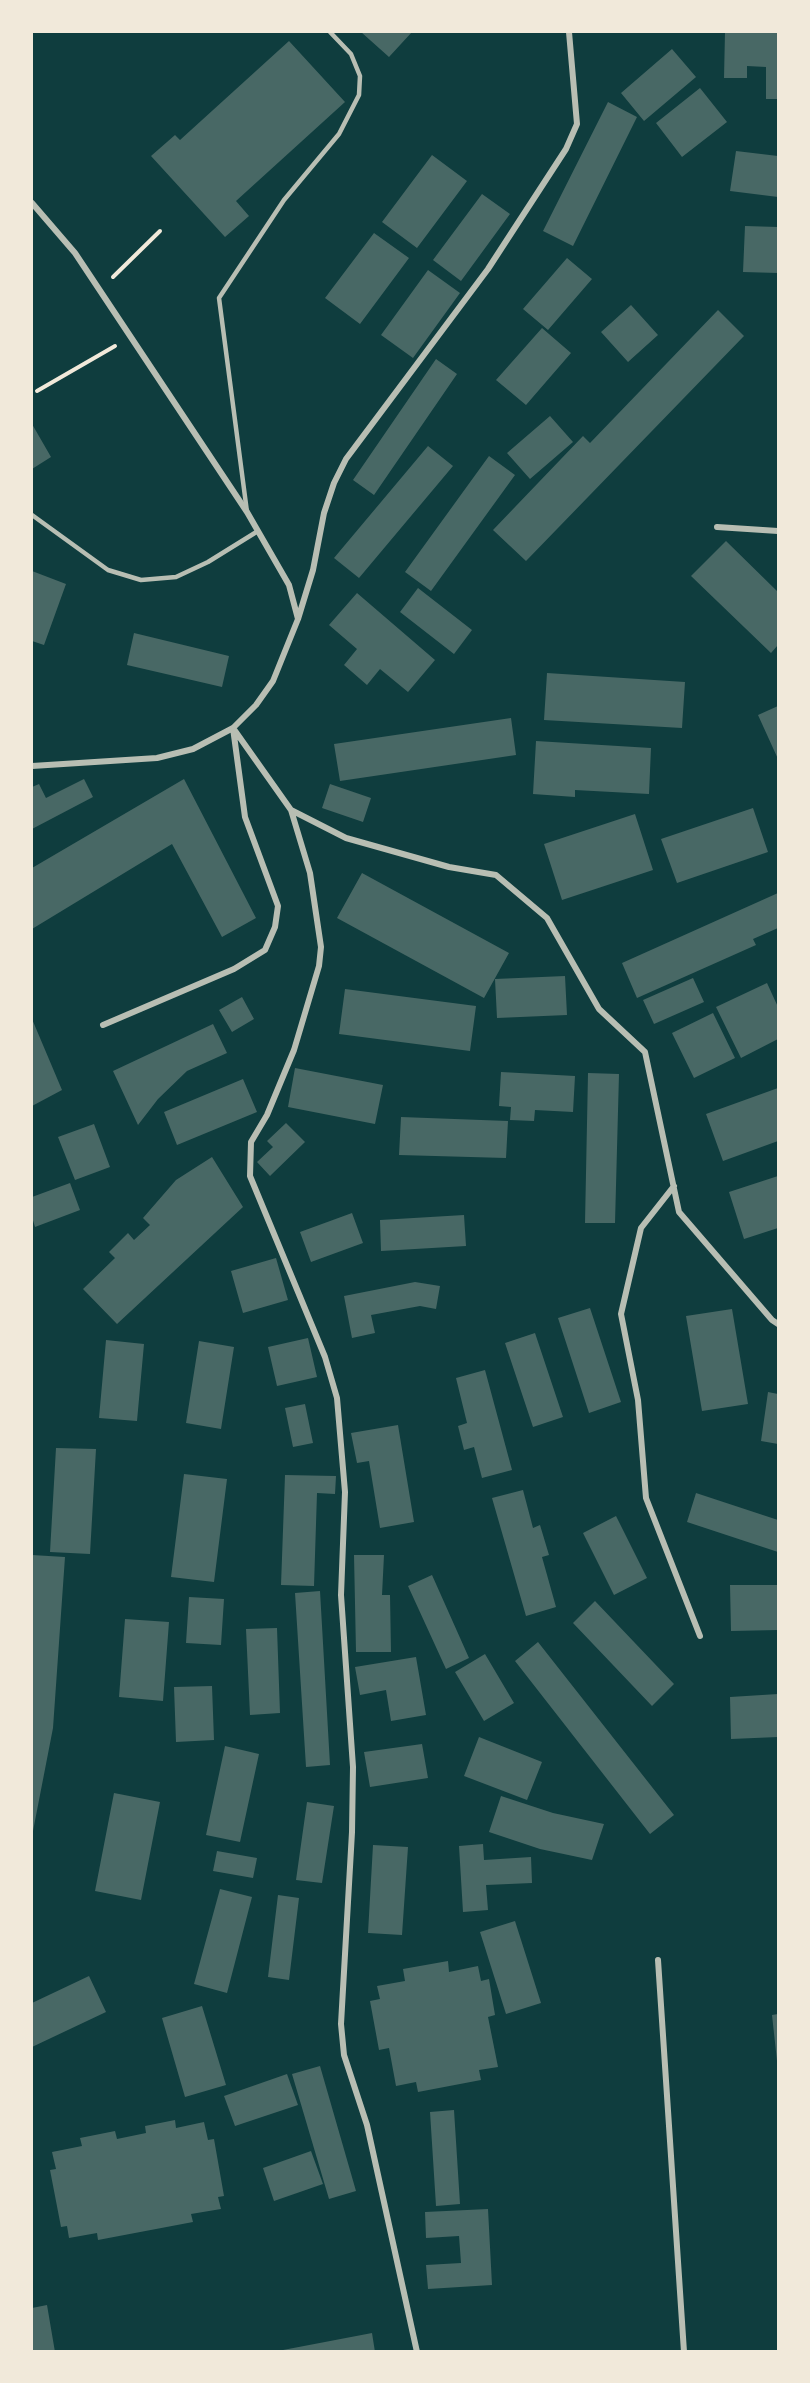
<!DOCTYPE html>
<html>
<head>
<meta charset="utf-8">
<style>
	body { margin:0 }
	#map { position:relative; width:810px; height:2383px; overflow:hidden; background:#0f3d3e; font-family:Bitter,serif }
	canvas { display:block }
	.frame { position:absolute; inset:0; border:33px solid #f1e9da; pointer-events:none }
</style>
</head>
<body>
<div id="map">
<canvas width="810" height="2383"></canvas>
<div class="frame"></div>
</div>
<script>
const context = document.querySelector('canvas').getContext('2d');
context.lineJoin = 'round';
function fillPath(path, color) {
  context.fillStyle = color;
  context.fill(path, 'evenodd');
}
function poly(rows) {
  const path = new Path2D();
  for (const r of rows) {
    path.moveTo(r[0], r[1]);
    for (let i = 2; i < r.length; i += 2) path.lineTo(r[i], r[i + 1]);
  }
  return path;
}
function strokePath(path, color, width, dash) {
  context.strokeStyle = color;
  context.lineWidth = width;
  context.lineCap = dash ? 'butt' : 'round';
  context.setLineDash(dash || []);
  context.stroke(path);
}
const building = poly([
	[361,32,412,32,389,57],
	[725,32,778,32,778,99,766,99,766,67,747,66,747,78,724,78],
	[289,41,345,102,236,201,249,216,225,237,151,156,175,135,180,140],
	[672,49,696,77,644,121,621,93],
	[700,88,727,122,682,157,656,123],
	[608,102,637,117,573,246,543,231],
	[736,151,778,156,778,197,730,191],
	[432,155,467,181,417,248,382,222],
	[482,194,510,214,461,281,433,260],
	[745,226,778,227,778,273,743,272],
	[374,233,409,258,360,324,325,298],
	[567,258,592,279,548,330,523,309],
	[428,270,460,293,413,358,381,335],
	[631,305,658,335,628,362,601,332],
	[718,310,744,336,526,561,493,530,583,436,590,443],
	[542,328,571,353,526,405,496,380],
	[436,359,457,374,374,495,353,480],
	[550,416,573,442,530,479,507,453],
	[32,424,51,457,32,469],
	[428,446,453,466,359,578,334,558],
	[489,456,515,475,431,591,405,572],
	[726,541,778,592,778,645,771,653,691,576],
	[32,571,66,584,44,645,32,641],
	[418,588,472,630,454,654,400,612],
	[357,593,435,660,408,692,380,669,367,685,344,665,357,649,329,625],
	[134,633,229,656,222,687,127,665],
	[547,673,685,682,682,728,544,720],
	[778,706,778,759,758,715],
	[511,718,516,755,340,781,334,744],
	[536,741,651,748,649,794,575,790,575,797,533,794],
	[84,779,93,797,32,829,32,787,39,784,46,798],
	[184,779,256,918,222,937,172,844,32,929,32,868],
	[330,784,371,798,363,822,322,808],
	[753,808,768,852,677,883,661,839],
	[635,814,653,870,562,900,544,844],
	[362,873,509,953,484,998,337,918],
	[778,893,778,928,753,939,756,945,637,998,622,963],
	[565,976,567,1015,497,1018,495,979],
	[693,978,704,1002,654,1024,643,1000],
	[767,983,778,1007,778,1039,741,1058,716,1007],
	[345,989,476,1006,470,1051,339,1034],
	[242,997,254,1019,232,1032,219,1010],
	[713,1013,735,1058,694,1078,672,1033],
	[32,1019,62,1090,32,1106],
	[213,1024,227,1053,187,1071,158,1099,138,1125,113,1071],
	[295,1068,383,1085,375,1124,288,1107],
	[501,1072,575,1076,573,1112,535,1110,534,1121,510,1120,511,1107,499,1106],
	[588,1073,619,1074,615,1223,585,1223],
	[243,1079,257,1112,177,1145,164,1112],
	[778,1088,778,1141,723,1161,706,1114],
	[401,1117,508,1121,506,1158,399,1155],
	[286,1123,305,1142,270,1176,257,1162,273,1147,267,1141],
	[94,1124,110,1167,75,1180,58,1137],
	[212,1157,243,1207,117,1324,83,1289,115,1258,109,1252,128,1233,134,1240,150,1225,143,1218,176,1180],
	[778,1176,778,1228,744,1239,729,1192],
	[70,1183,80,1210,35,1227,32,1217,32,1197],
	[352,1213,363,1243,311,1262,300,1232],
	[464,1215,466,1246,381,1251,380,1220],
	[276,1258,288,1300,243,1313,231,1271],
	[415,1282,440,1286,436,1309,420,1306,371,1315,375,1333,352,1338,344,1296],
	[590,1308,621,1402,589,1413,558,1318],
	[732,1309,748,1404,702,1411,686,1316],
	[535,1333,563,1417,533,1427,505,1343],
	[308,1338,317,1377,277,1386,268,1347],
	[106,1340,144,1344,137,1421,99,1418],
	[199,1341,234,1347,221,1429,186,1423],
	[485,1370,512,1470,482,1478,474,1447,464,1450,458,1426,467,1423,456,1378],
	[768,1392,778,1394,778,1444,761,1441],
	[305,1404,313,1443,293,1447,285,1408],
	[398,1425,414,1522,380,1528,369,1461,357,1463,351,1433],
	[56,1448,96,1449,90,1554,50,1552],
	[184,1474,227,1479,214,1582,171,1577],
	[285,1475,336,1476,335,1494,317,1493,314,1586,281,1585],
	[523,1490,533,1528,540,1525,549,1555,542,1557,556,1607,526,1616,492,1498],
	[696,1493,778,1520,778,1552,687,1522],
	[616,1516,647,1578,614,1595,583,1533],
	[32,1555,65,1557,53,1728,33,1831],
	[354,1555,384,1555,382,1595,390,1595,391,1652,356,1652],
	[432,1575,469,1658,446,1669,408,1586],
	[730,1585,778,1585,778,1630,731,1631],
	[320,1591,330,1765,306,1767,295,1593],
	[189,1597,224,1599,221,1645,186,1643],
	[595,1601,674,1684,652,1706,573,1623],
	[125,1619,169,1622,163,1701,119,1697],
	[277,1628,280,1713,250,1715,246,1629],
	[538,1642,674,1815,650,1834,515,1661],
	[485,1654,514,1703,484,1721,455,1672],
	[416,1657,426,1715,391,1721,386,1690,360,1695,355,1667],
	[212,1686,214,1740,176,1742,174,1687],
	[778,1694,778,1737,731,1739,730,1697],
	[479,1737,542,1762,527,1800,464,1776],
	[422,1744,428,1778,370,1787,364,1752],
	[225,1746,259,1754,240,1842,206,1835],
	[114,1793,160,1802,141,1900,95,1891],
	[501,1796,553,1813,604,1824,592,1860,540,1849,489,1832],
	[307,1802,334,1806,322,1883,296,1880],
	[483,1844,484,1860,531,1857,532,1883,486,1885,488,1910,463,1912,459,1846],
	[373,1845,408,1847,402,1935,368,1933],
	[217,1851,257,1858,253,1878,213,1871],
	[220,1889,252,1897,227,1993,194,1984],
	[278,1895,299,1898,289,1980,268,1977],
	[515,1921,541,2003,506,2014,480,1932],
	[448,1961,449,1972,478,1966,481,1981,489,1979,495,2015,488,2017,498,2067,479,2070,481,2080,418,2092,416,2082,396,2086,389,2048,379,2050,370,2001,380,1999,377,1986,405,1981,403,1969],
	[89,1976,106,2012,32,2047,32,2003],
	[202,2006,226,2085,185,2097,162,2018],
	[778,2014,778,2061,777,2061,772,2015],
	[320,2066,356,2191,329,2199,292,2074],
	[287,2074,298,2105,235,2126,224,2096],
	[454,2110,460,2204,436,2206,430,2112],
	[175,2120,176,2128,204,2122,208,2140,214,2139,224,2196,218,2197,221,2209,191,2214,193,2222,98,2240,97,2233,69,2238,67,2226,61,2227,50,2170,56,2169,52,2152,82,2146,80,2138,115,2131,117,2139,146,2133,145,2126],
	[311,2151,323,2184,274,2201,263,2168],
	[488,2209,492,2285,428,2289,426,2265,461,2263,459,2236,426,2238,425,2212],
	[47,2305,55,2352,32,2352,32,2308],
	[372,2333,375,2352,283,2352,283,2350]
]);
const path = poly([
	[113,277,160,231],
	[37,391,115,346]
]);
const service = poly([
	[247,512,219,298,284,200,339,134,359,95,360,76,351,54,330,32],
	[32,515,108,570,141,580,176,577,208,562,258,531]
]);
const minor = poly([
	[32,203,75,253,247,512,289,585,298,619,273,681,256,705,233,728,193,749,157,758,32,766],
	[717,527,778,531],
	[298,619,313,570,324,513,334,483,346,459,488,269,566,149,577,124,569,32],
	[291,810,310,873,321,947,319,966,294,1050,267,1115,251,1142,250,1176,325,1357,337,1398,345,1492,341,1595,353,1767,352,1832,341,2024,344,2055,367,2125,417,2352],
	[103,1025,234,969,265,950,275,927,278,906,245,817,233,728,291,810,346,838,449,867,496,875,547,918,599,1009,645,1052,679,1212,772,1320,778,1324],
	[674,1186,641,1228,621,1314,638,1400,646,1498,700,1636],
	[658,1960,684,2352]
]);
fillPath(building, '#486865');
strokePath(path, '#f1e9da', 4);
strokePath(service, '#b8beb3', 4.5);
strokePath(minor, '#b8beb3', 6);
</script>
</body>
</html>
